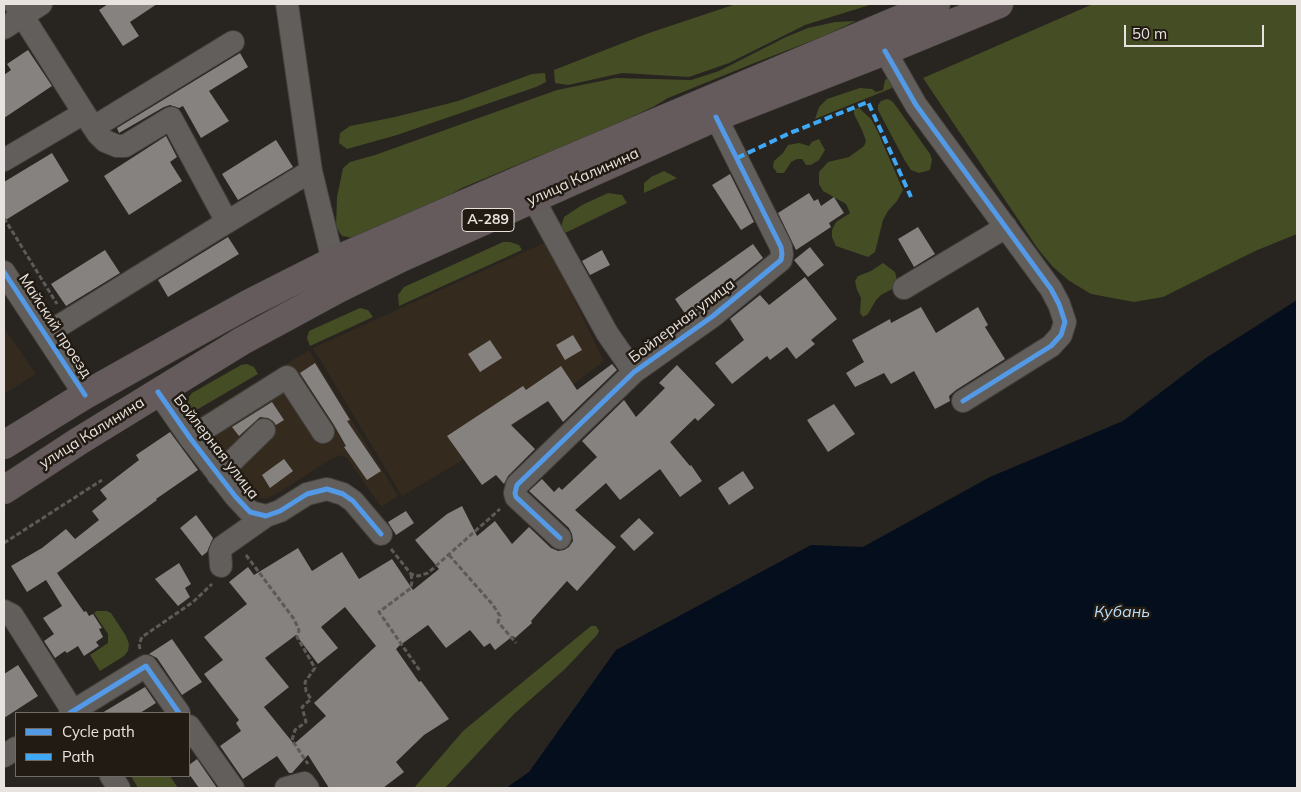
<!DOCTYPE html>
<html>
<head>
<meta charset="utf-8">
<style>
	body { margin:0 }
	#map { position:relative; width:1301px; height:792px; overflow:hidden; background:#282420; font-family:Mulish,sans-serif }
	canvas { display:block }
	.frame { position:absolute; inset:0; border:5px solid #e8e3de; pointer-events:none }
	.legend { position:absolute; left:15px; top:712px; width:175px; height:65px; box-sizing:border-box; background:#221b13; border:1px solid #716b64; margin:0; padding:6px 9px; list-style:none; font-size:15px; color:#e8e3de }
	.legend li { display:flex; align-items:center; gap:10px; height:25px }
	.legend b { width:25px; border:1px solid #716b64 }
	.scale { position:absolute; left:1124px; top:25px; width:140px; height:22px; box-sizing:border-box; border:2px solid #e8e3de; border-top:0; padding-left:6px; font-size:15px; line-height:18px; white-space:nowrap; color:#e8e3de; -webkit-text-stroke:4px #221b13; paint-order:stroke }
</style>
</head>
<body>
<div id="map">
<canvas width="1301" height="792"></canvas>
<div class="frame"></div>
<ul class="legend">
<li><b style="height:6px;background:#5399e6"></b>Cycle path</li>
<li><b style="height:6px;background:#3fa9f5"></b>Path</li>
</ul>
<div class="scale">50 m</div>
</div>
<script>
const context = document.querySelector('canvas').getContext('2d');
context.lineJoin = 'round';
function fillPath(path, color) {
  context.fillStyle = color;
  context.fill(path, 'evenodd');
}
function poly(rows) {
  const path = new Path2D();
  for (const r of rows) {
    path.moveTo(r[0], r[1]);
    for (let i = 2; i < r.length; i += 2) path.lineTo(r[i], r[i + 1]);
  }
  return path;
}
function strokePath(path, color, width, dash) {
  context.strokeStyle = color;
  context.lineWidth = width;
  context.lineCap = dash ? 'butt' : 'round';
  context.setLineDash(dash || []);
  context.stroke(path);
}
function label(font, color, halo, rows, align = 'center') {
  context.font = font + ' Mulish,sans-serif';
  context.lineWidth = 5;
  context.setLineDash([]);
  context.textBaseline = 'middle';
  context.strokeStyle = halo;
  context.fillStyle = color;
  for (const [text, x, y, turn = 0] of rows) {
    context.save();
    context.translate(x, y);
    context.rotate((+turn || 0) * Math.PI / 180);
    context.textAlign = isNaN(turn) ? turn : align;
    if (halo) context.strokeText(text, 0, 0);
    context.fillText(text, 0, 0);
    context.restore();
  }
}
const industrial = poly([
	[546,242,604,361,578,381,458,463,402,496,313,348],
	[4,328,36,374,4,394],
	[309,350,398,496,381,507,347,458,341,455,331,459,280,492,266,499,255,497,247,490,197,418]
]);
const green = poly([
	[736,4,873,4,805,25,729,63,689,77,622,73,568,85,555,83,554,70,646,34],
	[1093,4,1297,4,1297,234,1255,251,1163,297,1134,302,1091,294,1068,280,1052,266,1038,249,923,78],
	[856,21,824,36,757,62,668,98,653,107,573,144,536,157,462,188,440,200,354,238,342,236,336,227,337,197,343,168,350,162,375,155,557,90,616,78,691,80,719,71,786,37,808,28,835,22],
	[545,73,546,82,536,87,397,135,347,149,339,143,340,133,350,126,395,117,458,101,532,74],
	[894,75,902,84,815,119,819,107,827,99,860,88,872,89,876,92,883,90,885,80],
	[887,99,892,101,896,106,930,154,932,160,930,170,919,173,911,170,905,161,878,110,878,105,881,101],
	[859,108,871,119,877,130,903,190,897,201,888,211,883,220,875,252,868,257,836,246,832,237,832,230,836,222,850,213,846,204,823,191,819,184,819,172,828,162,849,157,864,146,866,141,862,130,854,114,854,109],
	[819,139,825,150,819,160,811,165,806,165,802,159,797,159,791,162,784,173,777,173,773,167,774,161,783,153,788,145,799,143,809,146,812,142],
	[664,171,677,178,644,193,644,183,651,177],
	[608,193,622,195,627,203,563,234,561,227,564,217,582,205],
	[503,242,510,242,519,245,522,250,399,306,398,295,404,287],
	[883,263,895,272,898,284,894,288,881,295,876,300,868,314,863,317,860,313,861,298,857,290,855,281,858,276,871,271],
	[360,308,368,310,373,317,310,346,307,338,309,331],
	[247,364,254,367,258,374,193,412,188,405,188,398,192,393,241,365],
	[97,611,107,611,111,613,126,636,129,644,128,651,124,656,100,671,90,655,108,643,108,634,94,613],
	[591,626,596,626,599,631,597,635,565,669,515,713,445,788,414,788,463,731],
	[131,776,170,776,178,788,138,788]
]);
const water = poly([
	[1297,300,1297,788,506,788,529,772,616,650,811,545,863,547,990,477,1123,421,1206,358]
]);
const building = poly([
	[108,4,157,4,130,22,139,36,123,46,99,10],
	[28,50,52,86,4,118,4,75,11,70,7,64],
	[240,53,248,67,209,91,229,121,201,138,183,106,179,108,170,105,164,107,119,133,117,128],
	[166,136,177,157,170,162,182,181,129,215,104,176],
	[276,140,293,167,238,200,222,174],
	[52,153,69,181,4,221,4,182],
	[730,174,754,222,741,230,712,185],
	[809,193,814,201,818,199,821,206,834,197,844,213,829,223,831,227,796,250,778,213],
	[918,227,935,254,914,267,898,239],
	[228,237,239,254,168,297,158,280],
	[753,244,763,258,688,318,675,299],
	[810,247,824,265,808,277,794,260],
	[105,250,120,273,66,306,51,284],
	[602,250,610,265,590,275,582,261],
	[805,277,837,319,811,340,815,344,796,359,787,347,770,360,767,356,732,384,715,363,744,340,730,319,760,295,769,305],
	[921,307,936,333,978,307,988,325,985,327,1005,359,956,390,949,396,950,401,935,409,914,371,891,384,884,373,855,387,846,373,864,362,852,340,890,319,891,323],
	[573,335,582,350,565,360,556,345],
	[490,340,502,358,480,372,468,354],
	[315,363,350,420,347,421,381,471,367,480,344,447,346,446,334,425,300,373],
	[612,364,617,370,563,422,548,401,511,425,535,449,508,476,504,484,496,475,482,485,447,436,523,386,526,390,561,366,577,390],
	[677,365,715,405,698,421,695,418,670,442,690,466,691,465,702,481,680,497,660,469,620,500,606,483,575,510,616,547,577,591,567,581,531,621,532,623,515,638,513,636,495,650,490,643,484,647,470,630,446,648,428,625,399,646,396,649,419,682,421,681,449,719,424,735,396,762,404,772,383,788,329,788,308,755,292,773,289,773,277,756,243,779,220,746,241,731,236,723,239,720,204,674,223,660,204,637,247,604,229,582,248,567,254,575,298,548,312,571,342,552,359,579,392,559,413,590,439,569,415,540,447,514,462,506,477,536,495,521,512,544,529,527,551,548,558,551,564,550,569,547,573,541,572,534,569,528,529,491,542,479,554,492,559,487,562,490,597,457,582,441,624,400,636,417,665,388,659,383],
	[345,607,376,646,314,703,326,716,294,744,264,707,289,687,265,658,296,635,318,664,338,648,321,627],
	[272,402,284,420,276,425,273,421,268,418,260,417,239,436,232,427],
	[834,404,855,434,828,452,807,420],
	[170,432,198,470,156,499,157,500,57,573,84,612,86,611,89,616,93,614,102,628,99,629,103,637,96,642,99,646,84,656,78,646,67,653,65,651,55,658,44,641,54,634,43,618,62,606,46,580,27,592,11,566,42,548,66,529,75,539,99,520,92,511,107,499,100,490,139,460,136,455],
	[284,459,293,471,270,488,262,475],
	[743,471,754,488,729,505,718,488],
	[406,511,414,523,396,535,388,522],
	[196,515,213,538,207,552,202,556,180,528],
	[639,518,654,533,634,551,620,536],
	[179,563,191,584,185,588,190,597,178,606,155,579],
	[172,639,202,682,182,695,157,658,149,654],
	[18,665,38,696,4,718,4,674],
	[145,687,156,703,140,713,102,713],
	[197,759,217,788,199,788,189,774,189,765]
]);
const path = poly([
	[4,218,57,304],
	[4,543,102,480],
	[391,549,411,574,418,576,428,573,500,509],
	[246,555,294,619,299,630,297,637,315,668,305,682,306,691,311,699,302,707,306,722,295,730,292,740,308,764],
	[449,555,493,605,500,616,498,622,516,643],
	[411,574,412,581,411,588,379,612,420,671],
	[140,649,139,644,142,637,193,602,212,584]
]);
const minor = poly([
	[15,4,84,113],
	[287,4,311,171,333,261],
	[4,28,41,4],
	[885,51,916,105,1051,289,1059,304,1065,322,1061,335,1051,346,963,401],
	[94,127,233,42],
	[4,160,84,113,98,134,105,141,117,146,125,146,171,118,227,222,311,171],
	[534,200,607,333,634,372],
	[4,272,85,395],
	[904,288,1006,227],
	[46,334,227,222],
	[158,392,190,438,235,496,250,512,266,516,280,511,307,494,327,489,343,494,353,501,381,534],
	[190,438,287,377,323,432],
	[218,475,264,430],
	[560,538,516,497,515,493,517,485,634,372,713,316,781,260,782,254,781,247,716,117],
	[221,566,220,552,222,547,266,516],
	[4,611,12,615,74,713],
	[70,713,146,666,179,713],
	[189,726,233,788],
	[4,756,16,748],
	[111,776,119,788],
	[286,788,304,783,308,788]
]);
const highway = poly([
	[4,445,85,395,183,340,250,303,333,261,524,178,936,4],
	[4,490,79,441,242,341,338,289,401,258,716,117,885,51,999,4]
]);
const quiet = poly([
	[737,158,790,133,868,102,911,197]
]);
const cycleway = poly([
	[885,51,916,105,1051,289,1059,304,1065,322,1061,335,1051,346,963,401],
	[4,272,85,395],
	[158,392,190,438,235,496,250,512,266,516,280,511,307,494,327,489,343,494,353,501,381,534],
	[560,538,516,497,515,493,517,485,634,372,713,316,781,260,782,254,781,247,716,117],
	[70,713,146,666,179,713]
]);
const shields = [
	[488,220,52]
];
const shieldNames = [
	["А-289",488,220]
];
const streetNames = [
	["улица Калинина",583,177,-24],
	["Бойлерная улица",682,321,-37],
	["Майский проезд",55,326,57],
	["улица Калинина",92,433,-32],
	["Бойлерная улица",216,447,52]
];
const waterNames = [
	["Кубань",1122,612]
];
fillPath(industrial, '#342a1d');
fillPath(green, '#454d24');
fillPath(water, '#040e1c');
fillPath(building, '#86827f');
strokePath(minor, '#43403c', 24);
strokePath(highway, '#43403c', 29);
strokePath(path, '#5e5a57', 3, [5, 2.5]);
strokePath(minor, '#615e5b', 22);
strokePath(highway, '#655b5c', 28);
strokePath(quiet, '#3fa9f5', 4, [8, 4]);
strokePath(cycleway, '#5399e6', 5);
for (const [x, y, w] of shields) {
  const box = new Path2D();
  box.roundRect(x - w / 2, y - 11.5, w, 23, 4);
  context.fillStyle = '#221b13';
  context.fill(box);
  strokePath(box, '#e8e3de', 1);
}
label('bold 14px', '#e8e3de', null, shieldNames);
label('15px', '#e8e3de', '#221b13', streetNames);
label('italic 16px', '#b9dcf9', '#221b13', waterNames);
</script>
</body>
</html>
